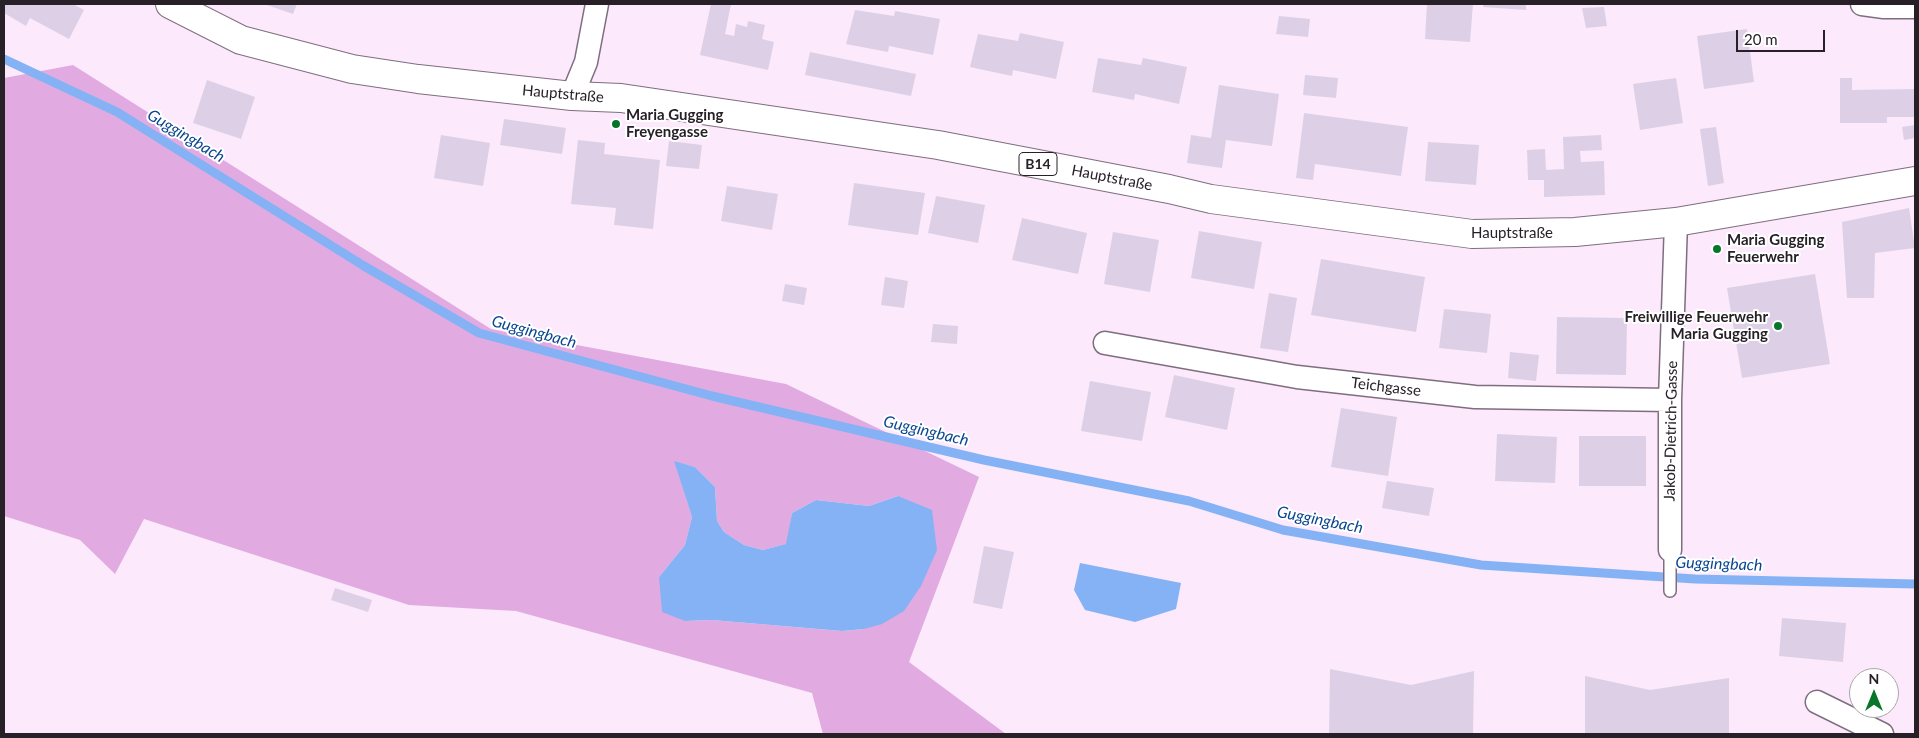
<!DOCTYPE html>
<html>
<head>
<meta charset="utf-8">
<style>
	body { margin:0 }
	#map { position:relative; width:1919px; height:738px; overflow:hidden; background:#fce9fc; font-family:Lato,sans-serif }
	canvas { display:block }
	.frame { position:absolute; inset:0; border:5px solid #272027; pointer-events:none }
	.north { position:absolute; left:1849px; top:668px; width:50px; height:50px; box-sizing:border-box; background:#fff; border:1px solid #a9a6a9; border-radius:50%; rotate:0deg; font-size:14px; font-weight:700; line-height:20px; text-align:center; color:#272027 }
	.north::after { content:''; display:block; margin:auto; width:18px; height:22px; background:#07762a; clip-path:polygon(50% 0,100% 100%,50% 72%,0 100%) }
	.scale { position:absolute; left:1736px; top:30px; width:89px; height:22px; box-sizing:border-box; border:2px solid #272027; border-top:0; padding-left:6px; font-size:15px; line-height:18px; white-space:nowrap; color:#272027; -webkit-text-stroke:4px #fff; paint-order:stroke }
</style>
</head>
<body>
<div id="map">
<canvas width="1919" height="738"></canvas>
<div class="frame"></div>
<div class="north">N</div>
<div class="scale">20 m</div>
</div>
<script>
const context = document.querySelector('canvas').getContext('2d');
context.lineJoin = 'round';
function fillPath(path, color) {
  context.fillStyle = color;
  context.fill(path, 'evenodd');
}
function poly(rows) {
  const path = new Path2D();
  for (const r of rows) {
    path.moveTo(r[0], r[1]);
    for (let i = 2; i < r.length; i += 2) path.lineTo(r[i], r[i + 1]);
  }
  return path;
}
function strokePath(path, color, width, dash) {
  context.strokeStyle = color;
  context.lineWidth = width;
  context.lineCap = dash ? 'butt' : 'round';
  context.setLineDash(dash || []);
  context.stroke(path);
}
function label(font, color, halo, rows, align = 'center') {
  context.font = font + ' Lato,sans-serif';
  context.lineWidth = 4;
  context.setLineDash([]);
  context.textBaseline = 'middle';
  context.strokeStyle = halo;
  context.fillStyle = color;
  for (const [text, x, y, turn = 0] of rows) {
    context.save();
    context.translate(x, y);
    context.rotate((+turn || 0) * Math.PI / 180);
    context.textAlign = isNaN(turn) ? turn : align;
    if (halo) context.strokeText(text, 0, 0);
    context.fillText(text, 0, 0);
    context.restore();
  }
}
const green = poly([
	[73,65,491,329,786,384,979,477,909,662,1006,734,823,734,812,693,516,611,409,605,144,519,115,574,80,540,4,516,4,78],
	[675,462,695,467,715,487,717,521,724,532,744,545,763,550,787,544,792,513,816,500,869,506,898,496,864,629,842,631,712,620,685,621,659,577,685,545,692,517]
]);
const water = poly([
	[674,461,695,467,715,487,717,521,724,532,744,545,763,550,786,544,792,513,816,500,869,506,898,496,932,510,937,550,921,586,904,611,882,624,864,629,842,631,712,620,685,621,662,612,659,577,685,545,692,517],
	[1080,563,1181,583,1176,609,1135,622,1085,610,1074,590]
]);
const stream = poly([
	[4,59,117,112,364,266,479,333,712,396,984,460,1189,501,1283,530,1481,565,1695,579,1915,584]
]);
const building = poly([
	[4,4,73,4,84,10,69,39,30,18,26,26,4,13],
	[264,4,297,4,293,14],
	[711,4,731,4,725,34,734,36,736,24,747,27,748,21,765,25,762,39,774,42,768,70,700,55],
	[1427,4,1473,4,1470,42,1425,39],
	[1484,4,1526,4,1526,10,1483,7],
	[1604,7,1607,26,1586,28,1582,8],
	[855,10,894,16,895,11,940,19,933,55,889,46,888,52,846,44],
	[1279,16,1310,19,1308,37,1276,34],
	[1747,29,1754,82,1704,89,1697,36],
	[1020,33,1064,42,1056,79,1013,70,1012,76,970,67,978,34,1018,41],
	[810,52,916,74,911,96,805,75],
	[1098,58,1141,65,1143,58,1187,67,1179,104,1135,94,1134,100,1092,92],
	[1305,75,1338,78,1336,98,1303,95],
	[1676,78,1683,123,1640,130,1633,84],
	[1840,78,1852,78,1852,90,1915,89,1915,117,1887,117,1887,123,1840,123],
	[207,80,255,97,241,139,193,123],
	[1219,85,1279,94,1272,146,1226,140,1222,168,1187,163,1191,135,1211,138],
	[1304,113,1408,127,1401,176,1315,164,1313,180,1296,178],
	[504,119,566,128,562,154,500,145],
	[1915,125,1915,138,1904,140,1902,127],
	[1716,127,1724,183,1708,186,1700,129],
	[441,135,490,143,483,186,434,178],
	[1601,135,1602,150,1580,151,1581,162,1604,161,1605,195,1544,197,1544,180,1528,180,1527,150,1545,149,1546,170,1564,169,1563,137],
	[578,140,605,143,604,154,660,160,653,229,614,225,616,208,571,204],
	[669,141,702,145,699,169,666,166],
	[1428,142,1479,145,1476,185,1425,181],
	[854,183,925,193,918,235,848,225],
	[727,186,778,194,772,230,721,221],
	[936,196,985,205,978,243,928,233],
	[1909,208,1915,248,1875,253,1874,298,1847,298,1842,222],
	[1022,218,1087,233,1078,274,1012,260],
	[1199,231,1262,242,1254,289,1191,278],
	[1113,232,1159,240,1150,292,1104,284],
	[1321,259,1425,277,1416,332,1311,315],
	[1815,274,1830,364,1742,378,1727,288],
	[885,277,908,281,904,308,881,305],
	[785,284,807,288,804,305,782,301],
	[1269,293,1297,298,1288,352,1260,348],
	[1444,309,1491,314,1487,353,1439,348],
	[1557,317,1627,318,1626,375,1556,374],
	[933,324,958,326,957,344,931,342],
	[1510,352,1539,355,1536,381,1508,378],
	[1174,375,1235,388,1227,430,1165,417],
	[1090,381,1151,392,1142,441,1081,431],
	[1341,408,1397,417,1388,476,1331,467],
	[1497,434,1557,437,1555,483,1495,481],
	[1579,436,1646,436,1646,486,1579,486],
	[1387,481,1434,488,1429,516,1382,508],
	[984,546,1014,552,1002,609,973,603],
	[335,588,372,600,368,612,331,600],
	[1782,618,1846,623,1843,662,1779,656],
	[1330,669,1411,685,1474,671,1473,734,1329,734],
	[1585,676,1650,690,1729,678,1729,734,1585,734]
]);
const service = poly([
	[1670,550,1670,591]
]);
const minor = poly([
	[1862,4,1884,7,1915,7],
	[572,96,586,62,597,4],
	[1105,343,1297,377,1475,397,1670,400],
	[1670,550,1670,400,1676,222],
	[1817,702,1882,734]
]);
const primary = poly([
	[170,4,241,40,352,69,418,79,572,96,621,98,938,145,1169,189,1211,199,1472,234,1575,232,1676,222,1915,181]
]);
const markers = [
	[616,124,5,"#07762a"],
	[1717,249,5,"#07762a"],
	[1778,326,5,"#07762a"]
];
const shields = [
	[1038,164,38]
];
const shieldNames = [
	["B14",1038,164]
];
const streetNames = [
	["Hauptstraße",563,94,5],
	["Hauptstraße",1112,178,11],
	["Hauptstraße",1512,233],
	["Teichgasse",1386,387,7],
	["Jakob-Dietrich-Gasse",1671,431,-89]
];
const poiNames = [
	["Maria Gugging",626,115],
	["Freyengasse",626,132],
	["Maria Gugging",1727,240],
	["Feuerwehr",1727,257],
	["Freiwillige Feuerwehr",1768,317,"right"],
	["Maria Gugging",1768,334,"right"]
];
const waterNames = [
	["Guggingbach",186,136,31],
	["Guggingbach",534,332,15],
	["Guggingbach",926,431,13],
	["Guggingbach",1320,520,11],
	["Guggingbach",1719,564,2]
];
fillPath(green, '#e1abe2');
fillPath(water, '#84b2f4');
strokePath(stream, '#84b2f4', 9);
fillPath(building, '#ddd0e6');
strokePath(service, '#7f6e7f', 14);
strokePath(minor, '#7f6e7f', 25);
strokePath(primary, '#7f6e7f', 30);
strokePath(service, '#fff', 11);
strokePath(minor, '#fff', 22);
strokePath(primary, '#fff', 28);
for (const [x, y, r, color] of markers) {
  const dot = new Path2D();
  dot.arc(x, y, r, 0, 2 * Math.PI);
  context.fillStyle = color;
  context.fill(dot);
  strokePath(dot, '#fff', 2);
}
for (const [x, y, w] of shields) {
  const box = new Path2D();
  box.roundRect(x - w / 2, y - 11.5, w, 23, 4);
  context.fillStyle = '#fff';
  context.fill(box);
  strokePath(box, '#272027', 1);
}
label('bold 14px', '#272027', null, shieldNames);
label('15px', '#272027', '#fff', streetNames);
label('bold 15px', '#272027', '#fff', poiNames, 'left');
label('italic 16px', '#094691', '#fff', waterNames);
</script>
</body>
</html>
